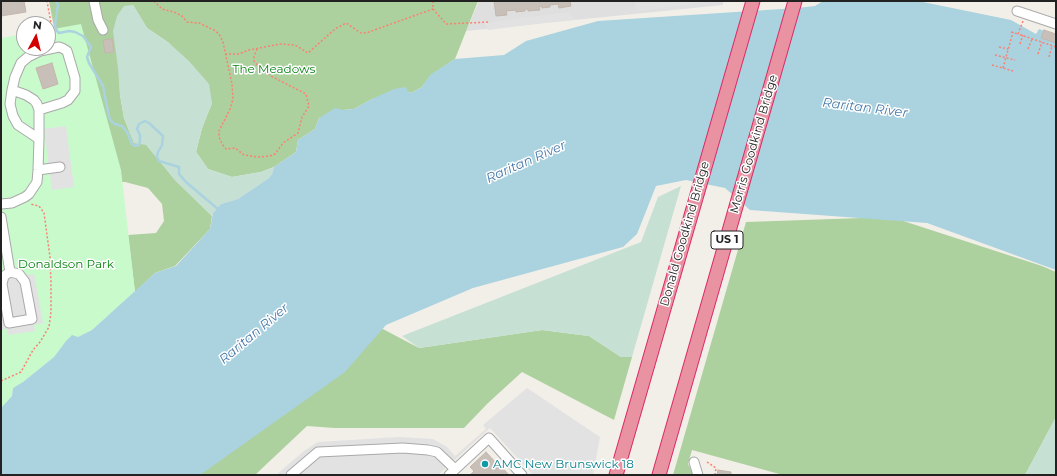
<!DOCTYPE html>
<html>
<head>
<meta charset="utf-8">
<style>
	body { margin:0 }
	#map { position:relative; width:1057px; height:476px; overflow:hidden; background:#f2efe9; font-family:Montserrat,sans-serif }
	canvas { display:block }
	.frame { position:absolute; inset:0; border:2px solid #222; pointer-events:none }
	.north { position:absolute; left:16px; top:16px; width:40px; height:40px; box-sizing:border-box; background:#fff; border:1px solid #a7a7a7; border-radius:50%; rotate:7deg; font-size:11px; font-weight:700; line-height:16px; text-align:center; color:#222 }
	.north::after { content:''; display:block; margin:auto; width:14px; height:18px; background:#d40000; clip-path:polygon(50% 0,100% 100%,50% 72%,0 100%) }
</style>
</head>
<body>
<div id="map">
<canvas width="1057" height="476"></canvas>
<div class="frame"></div>
<div class="north">N</div>
</div>
<script>
const context = document.querySelector('canvas').getContext('2d');
context.lineJoin = 'round';
function fillPath(path, color) {
  context.fillStyle = color;
  context.fill(path, 'evenodd');
}
function poly(rows) {
  const path = new Path2D();
  for (const r of rows) {
    path.moveTo(r[0], r[1]);
    for (let i = 2; i < r.length; i += 2) path.lineTo(r[i], r[i + 1]);
  }
  return path;
}
function strokePath(path, color, width, dash) {
  context.strokeStyle = color;
  context.lineWidth = width;
  context.lineCap = dash ? 'butt' : 'round';
  context.setLineDash(dash || []);
  context.stroke(path);
}
function label(font, color, halo, rows, align = 'center') {
  context.font = font + ' Montserrat,sans-serif';
  context.lineWidth = 3;
  context.setLineDash([]);
  context.textBaseline = 'middle';
  context.strokeStyle = halo;
  context.fillStyle = color;
  for (const [text, x, y, turn = 0] of rows) {
    context.save();
    context.translate(x, y);
    context.rotate((+turn || 0) * Math.PI / 180);
    context.textAlign = isNaN(turn) ? turn : align;
    if (halo) context.strokeText(text, 0, 0);
    context.fillText(text, 0, 0);
    context.restore();
  }
}
const residential = poly([
	[479,1,723,1,723,5,466,31]
]);
const forest = poly([
	[49,1,478,1,455,59,431,75,422,87,411,93,408,92,372,99,354,109,343,110,319,118,315,129,298,140,296,152,274,167,261,172,232,177,208,169,196,152,202,128,212,103,169,43,147,28,133,5,119,68,120,95,124,118,134,143,146,144,175,180,212,216,210,229,175,266,155,273,135,292,128,235,156,233,164,221,162,204,148,188,125,182,100,182,84,48,54,27],
	[891,217,1042,266,1056,272,1056,417,1025,475,783,475,692,450,688,464,694,475,673,475,746,222],
	[381,328,419,348,542,330,589,336,621,357,632,357,614,420,522,372,488,403,464,428,334,428,307,426,255,475,160,475]
]);
const wetland = poly([
	[133,5,147,28,169,43,189,61,209,84,212,103,202,128,196,152,208,169,232,177,261,172,274,167,272,174,269,178,238,199,221,204,213,213,212,216,175,180,146,145,134,143,124,118,120,95,118,68,113,31,117,16,124,6],
	[681,186,632,357,621,357,589,336,542,330,419,348,402,336,641,242,658,197],
	[1056,417,1056,475,1025,475]
]);
const park = poly([
	[81,24,121,170,135,292,92,330,78,337,66,341,54,357,23,382,13,388,12,396,1,408,1,38,24,34,24,48,48,48,48,30]
]);
const parking = poly([
	[635,1,716,1,636,11],
	[568,12,576,19,488,30,484,23],
	[66,126,74,187,52,190,44,129],
	[34,274,43,323,34,325,35,331,8,335,7,329,1,330,1,279],
	[527,388,600,437,593,475,533,475,490,428,438,475,276,475,304,451,318,442,399,437,433,439,447,447,455,456,486,429,483,425]
]);
const water = poly([
	[823,1,918,1,1011,20,1036,34,1039,29,1056,35,1056,270,927,223,750,210,725,188,686,180,656,186,637,234,623,247,473,288,386,325,345,372,200,475,1,475,1,408,12,396,13,388,23,382,54,357,66,341,72,335,78,337,92,330,155,273,176,266,210,229,213,213,221,204,238,199,269,178,272,174,274,167,296,152,298,140,315,129,319,118,335,108,343,110,354,109,372,99,394,89,406,87,408,92,411,93,422,87,430,75,455,59,504,55,526,41,598,21,797,8,815,6]
]);
const stream = poly([
	[56,1,58,5,55,26,57,31,59,33,69,31,75,32,83,36,91,47,87,57,89,63,103,86,109,117,112,122,115,124,122,126,127,132,132,144,135,146,139,145,140,141,140,135,137,129,139,124,145,121,149,123,163,136,162,145,158,152,157,157,159,161,179,167,179,174,186,182,219,210]
]);
const building = poly([
	[1,1,24,1,26,12,1,16,1,1],
	[494,1,570,1,571,6,559,8,558,4,550,5,550,7,542,8,542,6,539,7,540,10,528,11,528,9,525,9,525,11,516,12,516,10,506,11,507,15,496,16,494,1],
	[1044,30,1056,34,1056,43,1041,38,1044,30],
	[112,39,114,52,105,53,103,40,112,39],
	[52,63,58,84,43,89,36,68,52,63],
	[486,452,497,464,498,463,509,475,470,475,474,471,470,467,486,452],
	[718,470,731,472,731,475,717,475,718,470]
]);
const path = poly([
	[154,1,162,9,174,12,182,16,187,22,199,23,214,30,219,34,223,42,232,84,233,99,230,109,219,131,219,137,222,144,226,149,235,148,244,155,258,157,270,156,275,154,283,143,298,133,302,117,309,106,306,94,271,76,260,68,254,61,254,56,257,49],
	[433,1,433,9,446,24,490,22],
	[1023,21,1018,34,1056,47],
	[44,24,51,23,47,1],
	[1011,32,1018,34],
	[1020,44,1023,35],
	[999,47,1008,49],
	[1028,49,1032,39],
	[225,54,239,54,249,50,280,44,295,45,308,53,335,29,346,23,361,33,366,33,433,9],
	[1038,54,1042,42],
	[995,55,1015,60],
	[1049,57,1052,46],
	[992,65,1013,71],
	[1003,68,1013,32],
	[1,381,21,372,33,350,40,342,49,327,51,312,51,283,50,257,44,213,39,206,30,204],
	[707,462,716,468,715,475]
]);
const minor = poly([
	[94,1,98,20,103,30],
	[1017,11,1056,24],
	[12,90,26,95,34,100,37,104,39,110,39,139],
	[38,170,60,167],
	[1,204,12,203,25,197,29,194,37,182,38,170,39,139,18,125,13,116,10,104,12,90,15,77,21,63,28,57,40,51,59,47,62,48,67,51,75,78,75,91,68,100,62,103,39,110],
	[1,217,10,272],
	[10,272,19,274,25,282,32,319,9,323,2,284,4,276,10,272],
	[694,462,698,475],
	[291,475,318,452,403,448,428,450,437,452,455,469],
	[449,475,489,438,522,475]
]);
const highway = poly([
	[616,475,753,1],
	[659,475,795,1]
]);
const markers = [
	[485,464,4,"#0f9aa8"]
];
const shields = [
	[727,240,32]
];
const shieldNames = [
	["US 1",727,240]
];
const parkNames = [
	["The Meadows",274,69],
	["Donaldson Park",66,264]
];
const streetNames = [
	["Morris Goodkind Bridge",754,144,-74],
	["Donald Goodkind Bridge",685,234,-74]
];
const cultureNames = [
	["AMC New Brunswick 18",493,464]
];
const waterNames = [
	["Raritan River",865,108,7],
	["Raritan River",526,162,-24],
	["Raritan River",254,334,-40]
];
fillPath(residential, '#e0dfdf');
fillPath(forest, '#add19e');
fillPath(wetland, '#c6e0d4');
fillPath(park, '#c8facc');
fillPath(parking, '#e2e2e2');
fillPath(water, '#aad3df');
strokePath(stream, '#aad3df', 2.5);
fillPath(building, '#c7bfb8');
strokePath(building, '#c4b6ab', 1);
strokePath(minor, '#a9a9a9', 11);
strokePath(highway, '#dc2a67', 15);
strokePath(path, '#fa8072', 1.5, [2, 2]);
strokePath(minor, '#fff', 9);
strokePath(highway, '#e892a2', 13);
for (const [x, y, r, color] of markers) {
  const dot = new Path2D();
  dot.arc(x, y, r, 0, 2 * Math.PI);
  context.fillStyle = color;
  context.fill(dot);
  strokePath(dot, '#fff', 1.5);
}
for (const [x, y, w] of shields) {
  const box = new Path2D();
  box.roundRect(x - w / 2, y - 9, w, 18, 3);
  context.fillStyle = '#fff';
  context.fill(box);
  strokePath(box, '#222', 1);
}
label('bold 11px', '#222', null, shieldNames);
label('12px', '#0c8416', '#fff', parkNames);
label('12px', '#222', '#fff', streetNames);
label('12px', '#0d838f', '#fff', cultureNames, 'left');
label('italic 13px', '#4a7aab', '#fff', waterNames);
</script>
</body>
</html>
